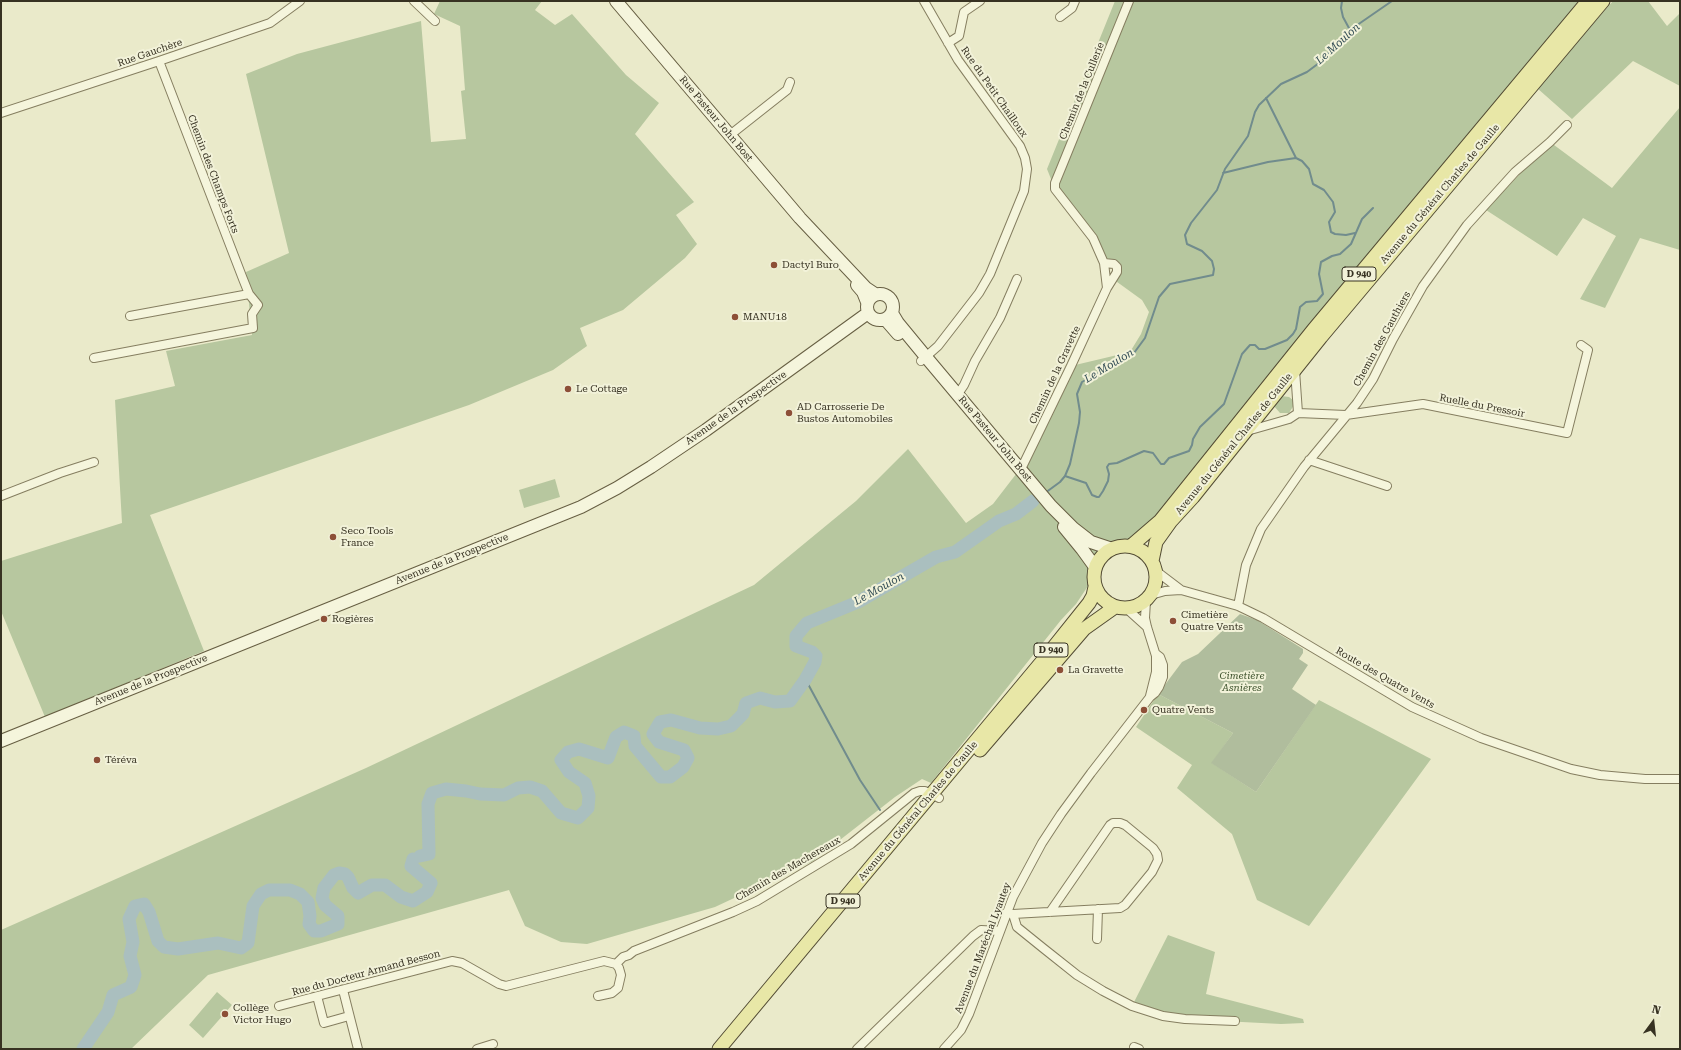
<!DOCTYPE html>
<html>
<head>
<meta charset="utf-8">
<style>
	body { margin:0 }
	#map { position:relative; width:1681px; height:1050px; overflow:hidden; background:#eaeaca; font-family:"Roboto Serif",serif }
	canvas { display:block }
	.frame { position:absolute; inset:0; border:2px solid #373222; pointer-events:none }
	.north { position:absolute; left:1633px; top:1002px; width:40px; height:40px; -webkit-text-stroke:3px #f2f2d9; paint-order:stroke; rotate:15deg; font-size:11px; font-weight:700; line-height:16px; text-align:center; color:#373222 }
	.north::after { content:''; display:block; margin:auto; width:14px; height:18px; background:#373222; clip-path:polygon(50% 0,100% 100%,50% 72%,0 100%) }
</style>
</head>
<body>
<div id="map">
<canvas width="1681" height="1050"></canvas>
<div class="frame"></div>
<div class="north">N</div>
</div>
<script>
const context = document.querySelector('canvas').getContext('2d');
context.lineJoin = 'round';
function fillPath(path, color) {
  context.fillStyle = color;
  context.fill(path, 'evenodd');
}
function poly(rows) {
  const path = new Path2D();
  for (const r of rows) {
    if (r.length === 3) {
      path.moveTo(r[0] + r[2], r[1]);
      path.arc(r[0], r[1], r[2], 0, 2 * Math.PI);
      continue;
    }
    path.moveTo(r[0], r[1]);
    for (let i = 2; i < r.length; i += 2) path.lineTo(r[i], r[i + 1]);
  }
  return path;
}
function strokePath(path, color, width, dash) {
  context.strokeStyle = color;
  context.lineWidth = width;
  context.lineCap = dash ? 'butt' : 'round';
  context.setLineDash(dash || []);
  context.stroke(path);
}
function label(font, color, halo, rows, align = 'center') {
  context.font = font + ' "Roboto Serif",serif';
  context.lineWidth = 4;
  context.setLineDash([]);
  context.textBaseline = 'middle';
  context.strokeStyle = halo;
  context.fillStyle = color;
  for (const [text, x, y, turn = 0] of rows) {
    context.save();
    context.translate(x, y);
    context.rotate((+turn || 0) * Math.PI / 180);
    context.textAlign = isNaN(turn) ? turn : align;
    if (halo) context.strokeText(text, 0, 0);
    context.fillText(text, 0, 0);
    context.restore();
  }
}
const green = poly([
	[440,1,542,1,535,10,555,25,572,14,626,75,659,103,635,134,694,202,676,215,697,244,685,258,623,310,580,328,587,346,553,370,469,405,150,515,204,651,45,717,1,611,1,561,122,523,115,400,175,386,166,351,252,335,246,272,289,253,246,74,297,54,421,21,431,142,466,139,461,91,465,90,460,26,434,14],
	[1115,1,1588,1,1131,546,1118,545,1105,553,1099,559,1094,575,1087,577,1088,586,1076,604,1061,620,931,783,922,779,895,797,813,861,715,907,587,944,561,942,525,926,509,890,208,975,131,1049,1,1049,1,930,366,768,754,585,856,501,908,449,966,523,993,504,1023,465,1071,366,1130,352,1141,334,1149,312,1142,300,1113,279,1117,272,1102,257,1055,189,1047,169],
	[1613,1,1648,1,1667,26,1680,13,1680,86,1633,61,1572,119,1537,88],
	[1680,107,1680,250,1640,238,1605,308,1580,299,1616,236,1583,218,1557,256,1486,210,1550,142,1612,188],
	[1281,396,1289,397,1293,400,1294,405,1289,413,1280,413,1274,406],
	[555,479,560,497,524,508,519,490],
	[1158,694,1233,733,1212,763,1256,792,1319,700,1431,759,1309,926,1257,900,1232,834,1177,788,1192,765,1136,727],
	[1168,935,1215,952,1206,994,1303,1019,1304,1023,1281,1024,1203,1020,1132,1006],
	[217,992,232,1005,203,1038,189,1025]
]);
const cemetery = poly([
	[1240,614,1257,620,1303,649,1303,653,1299,659,1308,665,1292,689,1316,705,1256,792,1211,763,1233,733,1158,694,1182,662,1198,654]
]);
const stream = poly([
	[1342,1,1341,8,1343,17,1350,30],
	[1266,98,1296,158],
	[1223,173,1268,162,1296,158,1302,161,1309,169,1313,184,1324,190,1333,202,1335,212,1329,222,1331,232,1335,234,1346,235,1355,233],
	[1065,476,1086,483,1092,495,1097,497,1099,497,1103,491,1108,481,1109,474,1107,467,1109,464,1117,463,1144,451,1153,453,1161,464,1164,464,1169,458,1189,451,1192,445,1193,439,1200,427,1224,404,1242,354,1250,345,1255,345,1259,349,1265,349,1287,340,1293,334,1296,329,1300,307,1306,302,1317,301,1323,294,1319,274,1321,262,1332,256,1340,254,1351,244,1362,219,1373,208],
	[1045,493,1060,482,1065,476,1070,464,1079,423,1080,412,1077,394,1082,382,1134,353,1145,338,1159,297,1170,284,1213,275,1214,269,1212,261,1202,251,1187,244,1185,235,1191,223,1217,190,1225,169,1248,136,1255,112,1259,105,1281,84,1307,72,1319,63,1350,30,1392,1],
	[1033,501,1038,498],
	[805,680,808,684,860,780,880,810]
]);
const river = poly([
	[420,856,429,854,428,804,432,793,446,789,466,791,480,794,504,795,518,788,530,787,542,791,561,813,578,818,588,808,589,796,585,783,569,772,561,760,568,752,579,749,608,758,616,737,624,732,634,736,635,746,661,777,670,777,683,767,688,758,684,750,659,742,653,734,660,722,671,720,700,728,718,729,731,726,743,714,746,703,760,698,775,702,790,701,805,680,815,662,816,656,812,652,796,646,796,636,807,623,858,602,936,557,955,552,999,521,1016,514,1033,501],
	[83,1049,108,1012,113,995,131,987,135,975,130,956,133,942,129,919,135,906,144,904,149,912,158,941,164,947,178,949,218,943,241,948,248,943,253,906,261,894,269,890,290,890,300,894,308,902,310,916,309,924,314,931,321,931,338,924,338,916,325,905,322,898,324,888,334,875,339,873,345,874,348,877,353,888,358,893,372,885,385,885,401,897,413,901,427,892,431,883,411,866,413,859]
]);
const minor = poly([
	[414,1,435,21],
	[1060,17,1072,8,1075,1],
	[948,43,959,36,964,12,980,1],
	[1,113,159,61,270,23,300,1],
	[730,135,787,90,790,82],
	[1104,263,1114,264,1117,267,1117,272,1107,288],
	[130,316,249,294],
	[94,358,253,328,252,314,258,305,249,294,243,279,159,61],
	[921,361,938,346,979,293,990,274,1024,191,1027,169,1025,158,1020,146,958,60,924,1],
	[1295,370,1298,413],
	[958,394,964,385,975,361,1000,318,1017,279],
	[1298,413,1346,415,1423,404,1567,433,1588,350,1581,345],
	[1247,431,1289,419,1298,413],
	[1309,460,1387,486],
	[1020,470,1023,465,1071,366,1107,288,1104,263,1093,238,1055,189,1055,183,1062,166,1129,1],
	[1,496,60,473,94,462],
	[1156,571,1181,590],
	[1151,595,1165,591,1181,590,1238,606,1263,618,1412,707,1481,738,1571,769,1600,775,1645,779,1680,779],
	[1146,601,1145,618,1147,627,1157,659],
	[1238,606,1246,565,1261,529,1304,467,1357,403,1373,379,1393,339,1423,286,1467,225,1515,172,1550,142,1567,125],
	[1127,609,1147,627],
	[1150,696,1156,672,1156,654],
	[1006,913,1013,914,1120,908,1125,905,1152,872,1158,860,1157,854,1153,848,1125,825,1120,823,1113,823,1110,825,1050,912],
	[1013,914,1017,927,1043,948,1077,975,1103,991,1132,1006,1163,1016,1185,1019,1235,1021],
	[1097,939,1098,909],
	[616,964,623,957,629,955,634,951,733,912,757,901,851,844,914,793,920,791,925,791,939,798],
	[343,990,358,1049],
	[317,996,324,1023,349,1016],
	[598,996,612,993,618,988,621,975,619,968,616,964],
	[279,1006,452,961,462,963,499,984,506,986,604,961,616,964],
	[1134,1047,1139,1049],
	[477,1049,493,1044],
	[857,1049,973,936,981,930,1000,931],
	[944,1049,961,1030,969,1014,1013,897,1042,843,1061,814,1091,773,1150,697,1155,693,1159,687,1163,677,1163,665,1160,657,1156,654]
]);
const secondary = poly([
	[616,1,800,218,866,288,875,294],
	[857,285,863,292,867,302],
	[880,307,13],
	[892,313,898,323,926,357,1051,506,1073,528,1091,542,1112,549],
	[885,319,898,334],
	[1064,527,1082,549,1095,567],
	[1,741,581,507,617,488,651,467,706,430,868,313]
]);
const primary = poly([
	[1125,577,31],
	[1131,546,1160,521,1314,329,1588,1],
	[1152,561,1156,542,1171,521,1193,497,1321,337,1603,1],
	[980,750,1078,636,1084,629,1115,607],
	[719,1049,1045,658,1089,603,1093,596,1095,587]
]);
const markers = [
	[774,265,4,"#8d4f37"],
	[735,317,4,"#8d4f37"],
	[568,389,4,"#8d4f37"],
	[789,413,4,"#8d4f37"],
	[333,537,4,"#8d4f37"],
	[324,619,4,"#8d4f37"],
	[1173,621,4,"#8d4f37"],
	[1060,670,4,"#8d4f37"],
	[1144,710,4,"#8d4f37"],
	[97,760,4,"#8d4f37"],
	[225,1014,4,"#8d4f37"]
];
const shields = [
	[1359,274,34],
	[1051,650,34],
	[843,901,34]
];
const shieldNames = [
	["D 940",1359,274],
	["D 940",1051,650],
	["D 940",843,901]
];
const streetNames = [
	["Rue Gauchère",150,53,-19],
	["Chemin de la Cullerie",1082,91,-68],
	["Rue du Petit Chailloux",994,92,55],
	["Rue Pasteur John Bost",716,119,50],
	["Chemin des Champs Forts",213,174,69],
	["Avenue du Général Charles de Gaulle",1440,194,-50],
	["Chemin des Gauthiers",1382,339,-61],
	["Chemin de la Gravette",1055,375,-65],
	["Ruelle du Pressoir",1482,406,11],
	["Avenue de la Prospective",736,408,-35],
	["Rue Pasteur John Bost",995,439,50],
	["Avenue du Général Charles de Gaulle",1234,444,-51],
	["Avenue de la Prospective",452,559,-22],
	["Route des Quatre Vents",1385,678,30],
	["Avenue de la Prospective",151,680,-22],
	["Avenue du Général Charles de Gaulle",918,811,-50],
	["Chemin des Machereaux",788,869,-30],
	["Avenue du Maréchal Lyautey",983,948,-69],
	["Rue du Docteur Armand Besson",366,973,-15]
];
const poiNames = [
	["Dactyl Buro",782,265],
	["MANU18",743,317],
	["Le Cottage",576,389],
	["AD Carrosserie De",797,407],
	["Bustos Automobiles",797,419],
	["Seco Tools",341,531],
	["France",341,543],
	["Cimetière",1181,615],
	["Quatre Vents",1181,627],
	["Rogières",332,619],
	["La Gravette",1068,670],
	["Quatre Vents",1152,710],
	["Téréva",105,760],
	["Collège",233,1008],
	["Victor Hugo",233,1020]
];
const parkNames = [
	["Cimetière",1242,676],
	["Asnières",1242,688]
];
const waterNames = [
	["Le Moulon",1338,44,-42],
	["Le Moulon",1109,366,-31],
	["Le Moulon",879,589,-29]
];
fillPath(green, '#b7c79f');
fillPath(cemetery, '#b0bd9d');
strokePath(stream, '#718c8d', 2);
strokePath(river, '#aabfbf', 13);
strokePath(minor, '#857e60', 10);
strokePath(secondary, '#675f43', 14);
strokePath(primary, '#534c34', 15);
strokePath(minor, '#f5f5dc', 8);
strokePath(secondary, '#f5f5dc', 12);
strokePath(primary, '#e8e7a7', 13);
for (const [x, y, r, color] of markers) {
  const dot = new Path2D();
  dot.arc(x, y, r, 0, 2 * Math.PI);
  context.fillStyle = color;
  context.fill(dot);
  strokePath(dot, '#f2f2d9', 1.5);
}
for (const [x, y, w] of shields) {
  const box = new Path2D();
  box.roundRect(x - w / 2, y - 7, w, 14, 3);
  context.fillStyle = '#f2f2d9';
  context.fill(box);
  strokePath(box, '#373222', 1);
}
label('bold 9px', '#373222', null, shieldNames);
label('10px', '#373222', '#f2f2d9', streetNames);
label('10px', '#373222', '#f2f2d9', poiNames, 'left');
label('italic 10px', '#3c512b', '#f2f2d9', parkNames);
label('italic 11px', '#334d55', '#f2f2d9', waterNames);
</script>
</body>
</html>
